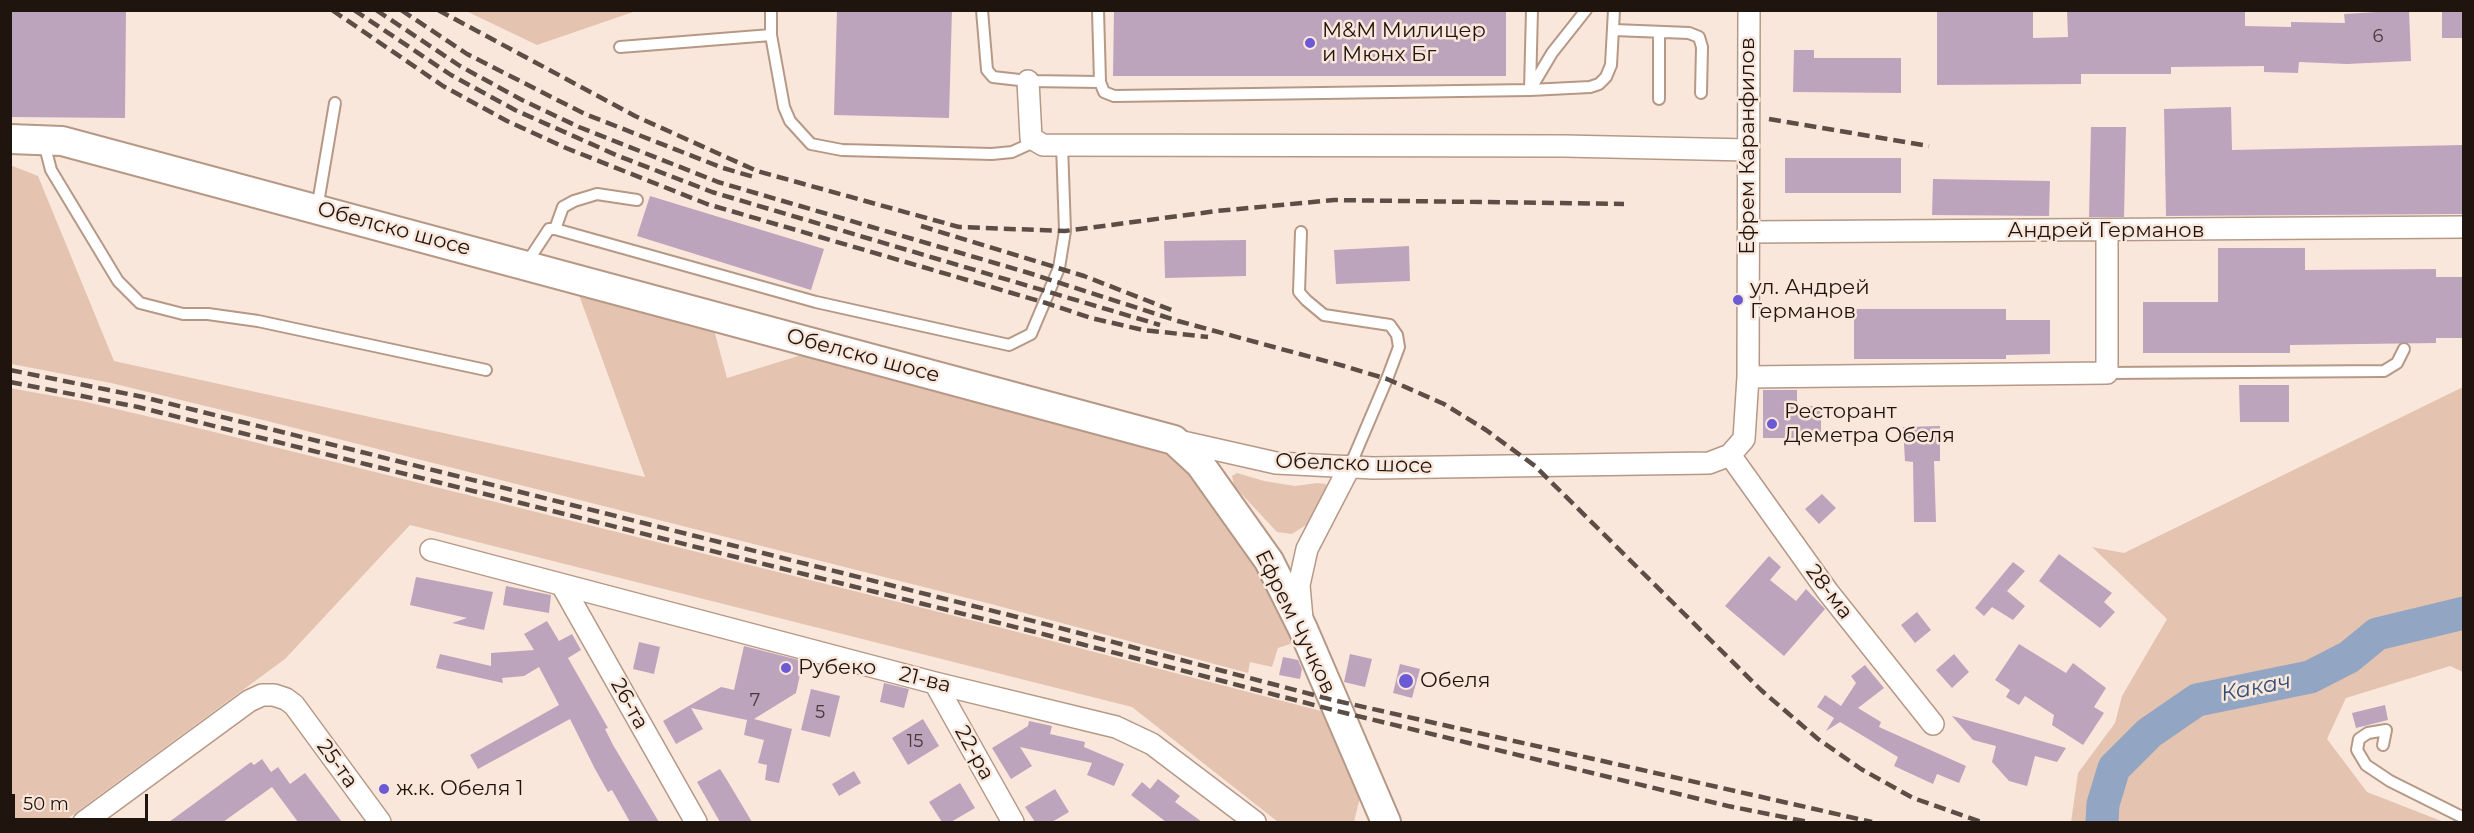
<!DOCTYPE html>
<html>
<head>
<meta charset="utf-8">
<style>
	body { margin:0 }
	#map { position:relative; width:2474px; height:833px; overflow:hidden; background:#fae7db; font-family:Montserrat,sans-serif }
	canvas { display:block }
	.frame { position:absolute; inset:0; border:12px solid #20150e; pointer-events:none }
	.scale { position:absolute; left:12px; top:794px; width:136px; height:27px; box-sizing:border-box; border:3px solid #20150e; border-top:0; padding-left:8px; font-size:18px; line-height:21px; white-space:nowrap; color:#20150e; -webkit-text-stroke:4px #fae7db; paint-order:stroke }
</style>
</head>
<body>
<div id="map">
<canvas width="2474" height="833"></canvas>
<div class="frame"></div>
<div class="scale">50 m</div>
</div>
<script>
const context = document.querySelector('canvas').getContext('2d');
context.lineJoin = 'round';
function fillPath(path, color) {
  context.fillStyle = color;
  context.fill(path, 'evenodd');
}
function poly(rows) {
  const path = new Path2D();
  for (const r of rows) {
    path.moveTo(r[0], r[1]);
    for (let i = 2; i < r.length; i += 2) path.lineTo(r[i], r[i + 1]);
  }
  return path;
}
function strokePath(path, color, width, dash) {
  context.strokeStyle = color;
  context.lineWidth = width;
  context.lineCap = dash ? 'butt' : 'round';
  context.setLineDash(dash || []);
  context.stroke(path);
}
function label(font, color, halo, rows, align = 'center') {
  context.font = font + ' Montserrat,sans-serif';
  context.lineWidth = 5;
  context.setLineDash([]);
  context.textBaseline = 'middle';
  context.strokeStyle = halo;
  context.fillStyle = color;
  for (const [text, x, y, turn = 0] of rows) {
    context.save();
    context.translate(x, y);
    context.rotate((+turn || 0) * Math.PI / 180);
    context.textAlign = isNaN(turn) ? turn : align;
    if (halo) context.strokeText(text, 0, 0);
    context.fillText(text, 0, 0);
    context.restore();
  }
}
const green = poly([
	[466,11,636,11,537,45],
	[10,165,38,176,114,361,645,477,579,295,713,326,727,378,808,353,1170,453,1200,475,1272,583,1296,642,1278,648,1272,667,1250,662,1248,673,991,604,267,421,111,383,11,364],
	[2463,387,2463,672,2450,666,2346,698,2327,739,2367,792,2444,822,2071,822,2078,773,2115,723,2122,696,2167,619,2092,547,2124,553],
	[10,388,82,401,206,430,979,622,1325,712,1361,793,1354,822,1278,822,1132,707,410,525,285,659,63,822,11,822],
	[1237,473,1264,481,1295,486,1317,483,1326,484,1328,491,1306,525,1292,534,1277,532,1234,486,1232,476]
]);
const river = poly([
	[2102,822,2103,804,2114,768,2149,733,2197,700,2310,677,2349,657,2377,634,2464,613]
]);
const building = poly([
	[10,10,126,10,125,118,10,117],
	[837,10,952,10,949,118,834,115],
	[1114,10,1506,10,1506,76,1113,76],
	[2033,10,2033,38,2068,37,2067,10,2245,10,2245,26,2291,27,2291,22,2345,23,2344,14,2409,10,2411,61,2347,64,2299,62,2298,73,2264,72,2264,66,2171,67,2171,74,2081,74,2081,84,1937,85,1937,11],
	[2442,10,2463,10,2463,38,2442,38],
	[1794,50,1814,50,1814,58,1901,58,1901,93,1793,92],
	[2231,107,2232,150,2463,145,2463,214,2166,216,2164,109],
	[2091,127,2126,127,2124,217,2089,217],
	[1785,158,1901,158,1901,193,1785,193],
	[1933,179,2050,181,2049,216,1932,215],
	[650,196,824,249,811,290,637,236],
	[1246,240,1246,276,1165,278,1164,241],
	[1409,246,1410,281,1336,284,1334,250],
	[2218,248,2305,248,2305,270,2436,269,2436,277,2463,277,2463,338,2436,338,2436,343,2290,345,2290,353,2143,353,2143,302,2218,302],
	[1854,309,2006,309,2006,320,2050,320,2050,354,2006,355,2006,359,1854,359],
	[2239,385,2289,385,2289,422,2240,422],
	[1763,390,1797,390,1797,406,1821,406,1821,432,1798,433,1798,438,1763,438],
	[1940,426,1940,461,1934,461,1936,522,1914,522,1913,462,1905,461,1903,427],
	[1822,494,1836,508,1819,524,1805,509],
	[2059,554,2112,593,2104,602,2115,612,2100,628,2039,581],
	[1769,556,1781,567,1770,580,1796,601,1806,589,1825,609,1784,656,1725,606],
	[2013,562,2025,571,2007,591,2025,606,2013,620,1992,607,1984,616,1975,608],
	[416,577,493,592,484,630,452,623,467,618,410,605],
	[506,586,551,595,549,613,503,605],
	[1917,612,1931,630,1915,643,1901,625],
	[547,621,559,641,572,634,581,650,568,658,608,728,605,729,613,745,659,822,630,822,612,790,608,792,595,769,570,719,478,769,470,755,559,705,539,667,524,676,502,678,503,683,436,668,440,654,491,666,491,653,534,650,524,634],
	[639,642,660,647,654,674,633,669],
	[2019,644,2066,673,2073,663,2106,688,2094,707,2104,713,2083,745,2052,725,2054,715,2025,696,2019,705,2006,697,2010,690,1995,680],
	[744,646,803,661,796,693,754,719,792,729,779,783,765,780,767,765,758,763,764,740,744,735,747,720,691,708,703,729,676,744,663,721,721,687,734,690],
	[1350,654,1372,659,1365,687,1344,682],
	[1954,654,1969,672,1952,688,1936,670],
	[1283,657,1298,660,1302,669,1300,679,1279,675],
	[1400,664,1420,669,1412,698,1393,693],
	[1865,665,1884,688,1858,708,1881,722,1879,727,1966,766,1959,783,1937,774,1933,784,1894,766,1898,757,1840,722,1826,731,1834,718,1817,707,1825,695,1841,706,1856,683,1851,676],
	[884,683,909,689,904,708,880,702],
	[811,689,840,696,830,737,801,730],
	[2385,705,2388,720,2356,728,2352,713],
	[1952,716,1995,728,2066,748,2057,762,2035,756,2027,786,2009,781,1992,762,1996,746,1973,740],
	[923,719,939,746,908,765,892,738],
	[1029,721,1052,726,1050,734,1085,742,1084,747,1124,764,1114,786,1087,775,1092,763,1020,747,1032,766,1011,779,992,748,1028,726],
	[262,759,271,772,278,767,290,784,305,773,342,822,298,822,272,787,223,822,169,822,251,762,254,765],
	[720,769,727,780,752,822,720,822,697,782],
	[854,771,861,783,839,796,832,784],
	[1158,779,1180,796,1175,802,1202,822,1166,822,1131,795,1142,782,1150,789],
	[960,783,975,808,951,822,942,822,929,802],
	[1055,789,1069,812,1052,822,1035,822,1025,807]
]);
const lane = poly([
	[771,10,771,35,784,107,790,121,811,144,842,150,992,154,1012,152,1034,142],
	[982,10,987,70,993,77,1028,81,1100,82],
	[1098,10,1100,82,1104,92,1114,96,1530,90,1552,53,1586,10],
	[1532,10,1530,90,1590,87,1599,84,1606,77,1611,65,1614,10],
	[1614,30,1689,33,1699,37,1702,47,1701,93],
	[1659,32,1659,99],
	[620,47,771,35],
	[44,143,51,170,118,281,140,303,183,314,208,314,258,321,486,370],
	[317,209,335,103],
	[555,229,563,207,574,201,597,194,637,200],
	[1301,232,1299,292,1306,300,1324,315,1390,325,1397,335,1399,347,1387,379,1350,466],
	[526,264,549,229,555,229,816,302,1009,345,1031,334,1059,268,1065,231,1062,145],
	[2107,373,2384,371,2397,363,2404,349],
	[2383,745,2386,730,2368,733,2359,739,2357,750,2366,765,2390,781,2464,818]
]);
const street = poly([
	[1028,81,1031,138,1043,145,1564,146,1748,150],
	[1748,232,2464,227],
	[1748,377,2107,373,2107,232],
	[1174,440,1276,463,1373,468,1709,463,1730,455,1744,439,1748,377,1749,10],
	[1730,455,1828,592,1933,724],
	[431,550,935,683,1116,727,1152,744,1255,822],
	[562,585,696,822],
	[1302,619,1299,585,1307,549,1350,466],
	[935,683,1013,822],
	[84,822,249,701,262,695,274,695,286,699,294,705,380,822]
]);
const secondary = poly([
	[10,139,62,141,1174,440,1200,464,1269,561,1303,629,1386,822]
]);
const rail = poly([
	[332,10,443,86,507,121,566,148,707,204,1046,303,1091,318,1143,330,1208,337],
	[354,10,451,75,515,110,616,155,712,192,1160,325],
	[376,10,460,66,522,100,579,127,718,182,1029,273,1178,321,1344,366,1387,379,1444,404,1486,430,1535,466,1761,690,1818,739,1861,769,1913,798,1981,822],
	[401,10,467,54,585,114,723,168,754,177],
	[438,10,635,116,757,171,959,227,1065,231,1217,211,1334,200,1624,204],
	[1769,119,1929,146],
	[921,226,1084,276,1174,311],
	[10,370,143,397,1041,623,1333,700,1872,822],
	[10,382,138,407,1039,633,1337,711,1728,806,1809,822]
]);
const markers = [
	[1310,43,6,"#6b5ad4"],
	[1738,300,6,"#6b5ad4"],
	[1772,424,6,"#6b5ad4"],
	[786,668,6,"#6b5ad4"],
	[1406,681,8,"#6b5ad4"],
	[384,789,6,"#6b5ad4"]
];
const numberNames = [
	["6",2378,37],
	["7",755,701],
	["5",820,713],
	["15",915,742]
];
const poiNames = [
	["М&M Mилицер",1322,31],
	["и Мюнх Бг",1322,55],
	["ул. Андрей",1750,288],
	["Германов",1750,312],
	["Ресторант",1784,412],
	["Деметра Обеля",1784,436],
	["Рубеко",798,668],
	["Обеля",1420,681],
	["ж.к. Обеля 1",396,789]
];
const streetNames = [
	["Ефрем Каранфилов",1748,146,-90],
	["Обелско шосе",394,229,15],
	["Андрей Германов",2106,231],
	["Обелско шосе",863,356,15],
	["Обелско шосе",1354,464,2],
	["28-ма",1829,592,53],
	["Ефрем Чучков",1295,622,64],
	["21-ва",925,680,14],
	["26-та",629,704,61],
	["22-ра",974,753,61],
	["25-та",337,764,54]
];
const waterNames = [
	["Какач",2256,688,-11]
];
fillPath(green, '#e4c4b0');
strokePath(river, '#92a6c3', 33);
fillPath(building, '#bda4bd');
strokePath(lane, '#b69886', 14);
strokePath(street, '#b69886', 24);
strokePath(secondary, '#b69886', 32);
strokePath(lane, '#fff', 10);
strokePath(street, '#fff', 21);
strokePath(secondary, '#fff', 28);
strokePath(rail, '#5c4e46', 4.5, [12, 6]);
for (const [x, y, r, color] of markers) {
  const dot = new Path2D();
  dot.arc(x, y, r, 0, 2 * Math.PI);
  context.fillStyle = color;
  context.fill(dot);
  strokePath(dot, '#fae7db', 2);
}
label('18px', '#47393a', null, numberNames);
label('21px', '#20150e', '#fae7db', poiNames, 'left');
label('21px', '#20150e', '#fae7db', streetNames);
label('italic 22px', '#314d76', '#fae7db', waterNames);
</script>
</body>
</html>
